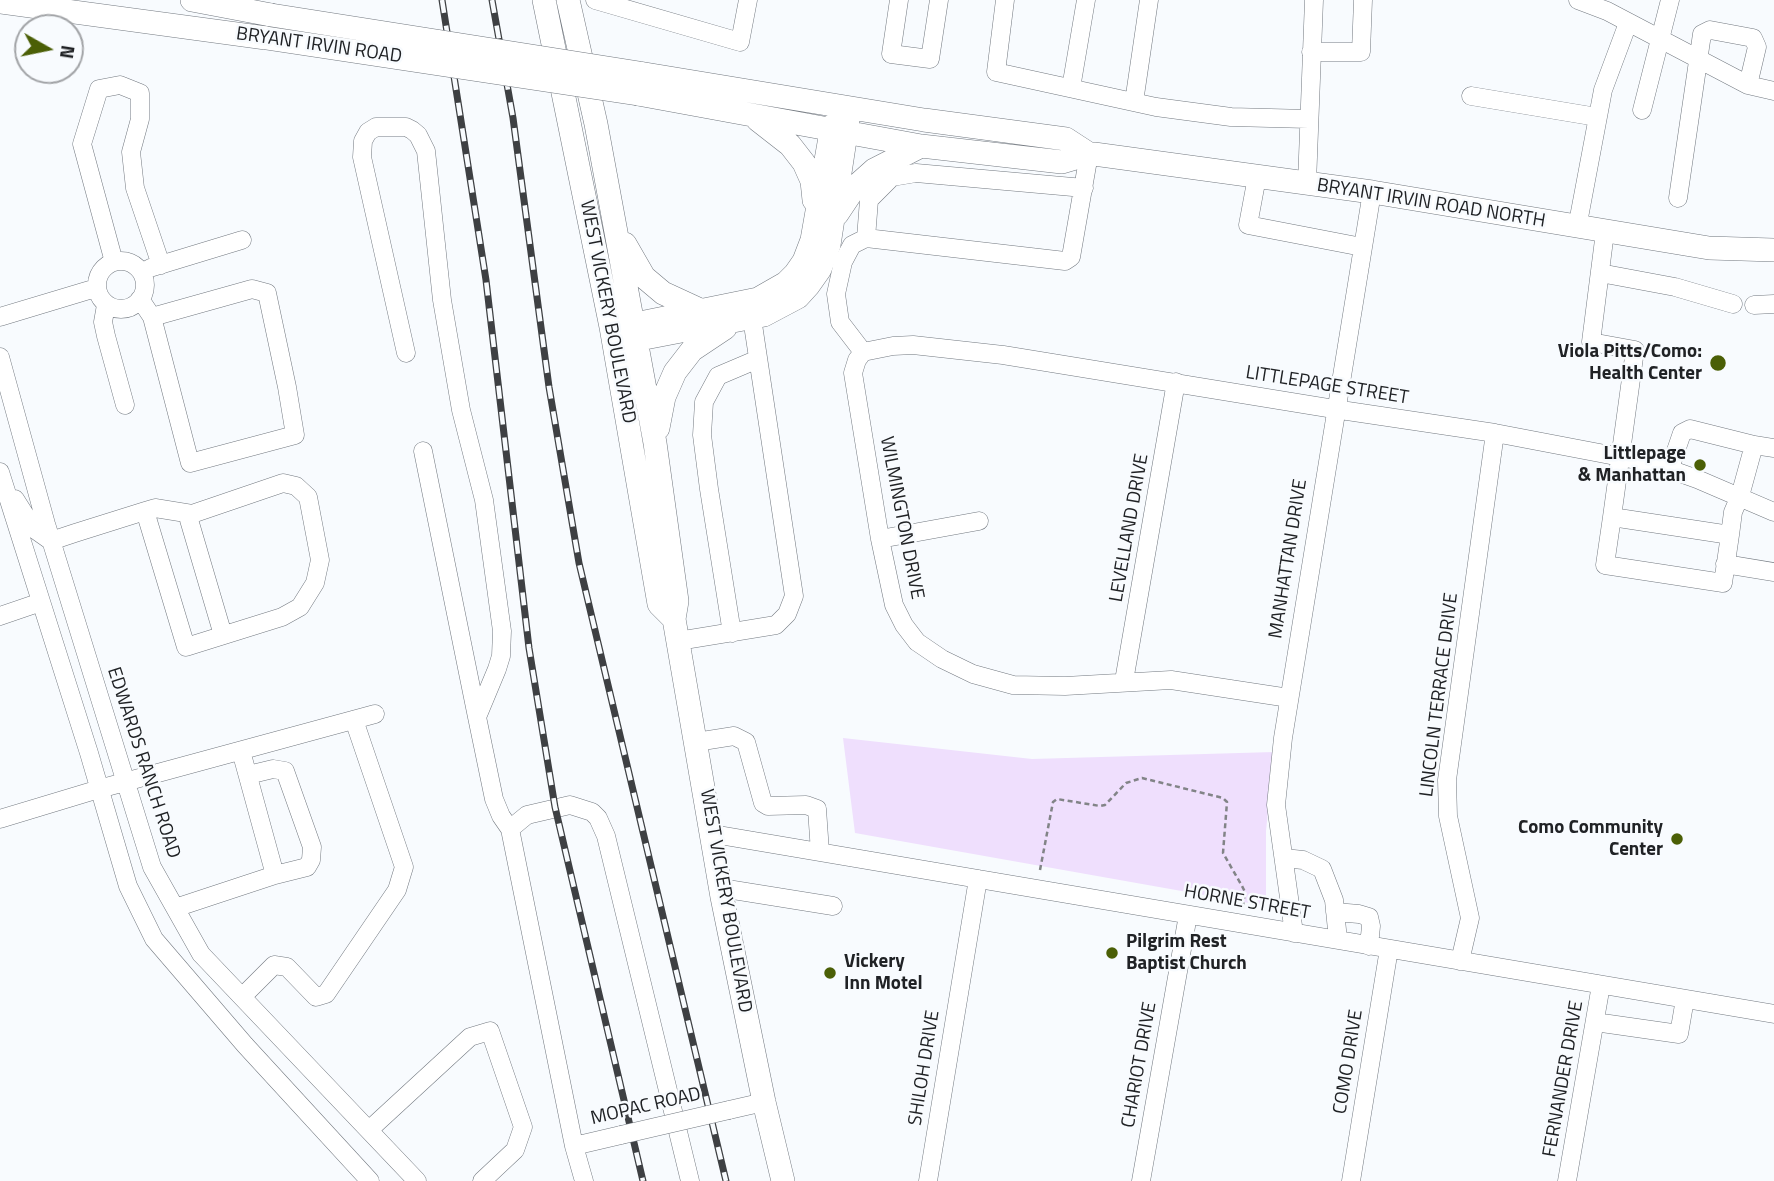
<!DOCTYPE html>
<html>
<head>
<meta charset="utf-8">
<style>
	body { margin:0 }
	#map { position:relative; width:1774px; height:1181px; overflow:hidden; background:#f8fbfe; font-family:"Titillium Web",sans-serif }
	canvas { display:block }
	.north { position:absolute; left:14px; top:14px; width:70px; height:70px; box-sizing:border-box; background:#f8fbfe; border:2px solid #a2a4a7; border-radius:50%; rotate:99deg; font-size:19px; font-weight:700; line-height:28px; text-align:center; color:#202225 }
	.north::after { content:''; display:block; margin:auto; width:24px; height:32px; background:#4b5f06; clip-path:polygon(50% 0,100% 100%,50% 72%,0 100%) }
</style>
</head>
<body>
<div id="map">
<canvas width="1774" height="1181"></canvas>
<div class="north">N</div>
</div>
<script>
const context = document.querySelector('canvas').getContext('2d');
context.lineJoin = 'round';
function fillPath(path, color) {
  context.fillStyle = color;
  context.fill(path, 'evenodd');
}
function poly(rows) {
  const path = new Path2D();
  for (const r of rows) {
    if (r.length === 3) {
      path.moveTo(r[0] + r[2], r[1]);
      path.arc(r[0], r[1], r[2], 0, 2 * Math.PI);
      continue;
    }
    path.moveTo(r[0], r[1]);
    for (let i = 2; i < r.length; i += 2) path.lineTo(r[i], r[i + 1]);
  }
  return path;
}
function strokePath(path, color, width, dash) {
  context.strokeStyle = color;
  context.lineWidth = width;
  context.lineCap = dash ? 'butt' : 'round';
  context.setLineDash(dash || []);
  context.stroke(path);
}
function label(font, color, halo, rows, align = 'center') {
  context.font = font + ' "Titillium Web",sans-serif';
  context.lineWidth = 5;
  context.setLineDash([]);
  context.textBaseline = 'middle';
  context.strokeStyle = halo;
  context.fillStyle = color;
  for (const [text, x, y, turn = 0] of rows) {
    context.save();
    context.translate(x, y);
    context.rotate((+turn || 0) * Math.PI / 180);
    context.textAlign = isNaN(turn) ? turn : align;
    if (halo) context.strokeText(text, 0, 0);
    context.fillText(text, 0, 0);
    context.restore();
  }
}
const green = poly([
	[843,738,1032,759,1274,752,1266,831,1266,906,855,833]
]);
const path = poly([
	[1040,870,1053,802,1057,799,1100,806,1105,805,1126,783,1142,778,1223,798,1227,802,1223,853,1242,886,1245,892,1243,905]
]);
const minor = poly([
	[595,0,740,42,748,0],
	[899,0,891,54,930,59,939,0],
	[1005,0,996,72,1156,107,1231,117,1309,119],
	[1578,0,1607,11,1748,85,1774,91],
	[1311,52,1361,52,1363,0],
	[1071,88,1086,0],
	[1471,96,1597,117],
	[1134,102,1149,0],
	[1642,110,1670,0],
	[1257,177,1248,225,1362,247],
	[1307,183,1314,0],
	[1678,198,1702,34,1710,30,1753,38,1757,47,1748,85],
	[1577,228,1603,90,1628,23],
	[1605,232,1591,342,1635,350,1612,517,1730,535,1733,512,1740,496,1754,445,1774,448],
	[866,238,869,200,892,177,916,173,1084,188],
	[121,285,24],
	[114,262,82,144,99,89,120,85,140,93,140,119,131,152,135,188,161,265],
	[150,268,242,240],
	[1600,273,1675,287,1733,304],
	[140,299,152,317,190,463,295,435,287,387,267,293,252,289,152,317],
	[106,305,103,322,106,336,125,405],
	[1754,305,1774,304],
	[0,317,96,288],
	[863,352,893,346,913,345,1003,355,1334,409,1495,433,1652,463,1697,479,1774,512],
	[863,352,857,360,853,373,880,539,894,605,904,625,917,642,942,659,973,674,1013,685,1065,686,1171,680,1289,698],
	[863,352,840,322,836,294,843,262,852,245,866,238,1065,261,1071,257,1089,154],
	[406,353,362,157,363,141,368,132,376,127,406,127,412,130,418,135,426,151,442,300,461,410,484,500,502,631,501,656,497,669,477,717,494,799,501,816,510,829],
	[0,357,46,524,152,867,201,954,417,1181],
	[423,451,477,717],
	[1670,468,1682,433,1690,429,1754,445],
	[0,472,89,753,128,886,154,939,245,1045,370,1181],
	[15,499,34,529,51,541,75,533,145,511,155,508,192,514,283,483,296,486,308,497,320,560,315,583,300,607,282,617,186,647,145,511],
	[187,513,223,635],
	[1612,517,1605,565,1723,583,1730,535],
	[880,539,979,521],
	[1725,564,1774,572],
	[0,616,41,602],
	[732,633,709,489,702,435,704,402,718,376,758,359],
	[678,641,776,625,787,614,794,596,752,318],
	[1124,681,1176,382],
	[696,742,734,736,746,742,763,803,768,806,806,805,817,809,820,852],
	[248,775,273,769,285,771,312,847,311,860,307,867,275,875],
	[0,819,99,789,375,714],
	[713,834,1774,1014],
	[1284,858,1303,860,1322,869,1334,900,1338,940],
	[721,888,833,906],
	[175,908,275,875,241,751],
	[1335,912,1359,914,1369,917,1371,926,1369,946],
	[1294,933,1276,805,1283,738,1372,192],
	[1460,961,1470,918,1448,816,1447,780,1495,433],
	[242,997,274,965,287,967,316,997,326,994,397,890,404,867,354,720],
	[1595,1022,1679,1034,1685,999],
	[729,1110,764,1102],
	[369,1130,470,1037,490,1031,523,1127,515,1150,482,1181],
	[574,1146,621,1135],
	[584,1181,574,1146,510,829,527,815,570,805,592,812,598,818,606,836,690,1181],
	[928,1181,978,879],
	[1141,1181,1188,915],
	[1351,1181,1389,949],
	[1567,1181,1601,985]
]);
const major = poly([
	[192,0,271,15],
	[544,0,611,327,659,604,674,619],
	[568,0,596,124,655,443,677,601,674,619,722,897,764,1102,783,1181],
	[0,2,266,38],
	[639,73,924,120,1066,139,1089,154],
	[638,94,921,146,1062,162,1089,154,1094,154,1372,192,1709,248,1774,250],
	[758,120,790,145,804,163,812,181,814,200],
	[837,214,855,187,874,170,921,146],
	[625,244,644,277,663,293,702,311],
	[640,323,758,299,786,283,795,274,804,261,812,240,832,126],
	[624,342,764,315,798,297,808,286,820,269,829,245,848,120],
	[658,428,664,397,675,372,692,350,725,328]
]);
const rail = poly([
	[442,0,486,280,529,648,555,807,643,1181],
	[492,0,513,118,549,387,579,563,726,1181]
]);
const minorBridge = poly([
	[621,1135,729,1110]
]);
const majorBridge = poly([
	[271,15,639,73],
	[266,38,638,94]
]);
const markers = [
	[1718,363,9,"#4b5f06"],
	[1700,465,7,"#4b5f06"],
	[1677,839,7,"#4b5f06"],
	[1112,953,7,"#4b5f06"],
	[830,973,7,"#4b5f06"]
];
const streetNames = [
	["BRYANT IRVIN ROAD",319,46,8],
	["BRYANT IRVIN ROAD NORTH",1431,204,9],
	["WEST VICKERY BOULEVARD",607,312,79],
	["LITTLEPAGE STREET",1327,386,9],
	["WILMINGTON DRIVE",901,518,79],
	["LEVELLAND DRIVE",1130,528,-80],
	["MANHATTAN DRIVE",1289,559,-81],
	["LINCOLN TERRACE DRIVE",1440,695,-83],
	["EDWARDS RANCH ROAD",143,763,72],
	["WEST VICKERY BOULEVARD",725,901,80],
	["HORNE STREET",1247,903,10],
	["COMO DRIVE",1349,1062,-81],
	["CHARIOT DRIVE",1140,1065,-80],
	["SHILOH DRIVE",925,1068,-81],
	["FERNANDER DRIVE",1564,1079,-80],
	["MOPAC ROAD",646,1107,-13]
];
const poiNames = [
	["Viola Pitts/Como:",1702,352],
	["Health Center",1702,374],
	["Littlepage",1686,454],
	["& Manhattan",1686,476],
	["Como Community",1663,828],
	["Center",1663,850],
	["Pilgrim Rest",1126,942,"left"],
	["Baptist Church",1126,964,"left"],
	["Vickery",844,962,"left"],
	["Inn Motel",844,984,"left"]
];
fillPath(green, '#efdffd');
strokePath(minor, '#737980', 19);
strokePath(major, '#737980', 24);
strokePath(path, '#828487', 2.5, [5, 3.5]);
strokePath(minor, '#fff', 18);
strokePath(major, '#fff', 23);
strokePath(rail, '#3e4043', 7);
strokePath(rail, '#f8fbfe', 4.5, [13]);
strokePath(minorBridge, '#737980', 19, []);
strokePath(majorBridge, '#737980', 24, []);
strokePath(minorBridge, '#fff', 18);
strokePath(majorBridge, '#fff', 23);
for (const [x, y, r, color] of markers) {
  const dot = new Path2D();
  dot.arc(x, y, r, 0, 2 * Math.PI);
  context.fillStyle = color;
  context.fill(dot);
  strokePath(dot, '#f8fbfe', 2.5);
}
label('19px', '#202225', '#f8fbfe', streetNames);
label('bold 19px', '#202225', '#f8fbfe', poiNames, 'right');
</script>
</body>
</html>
